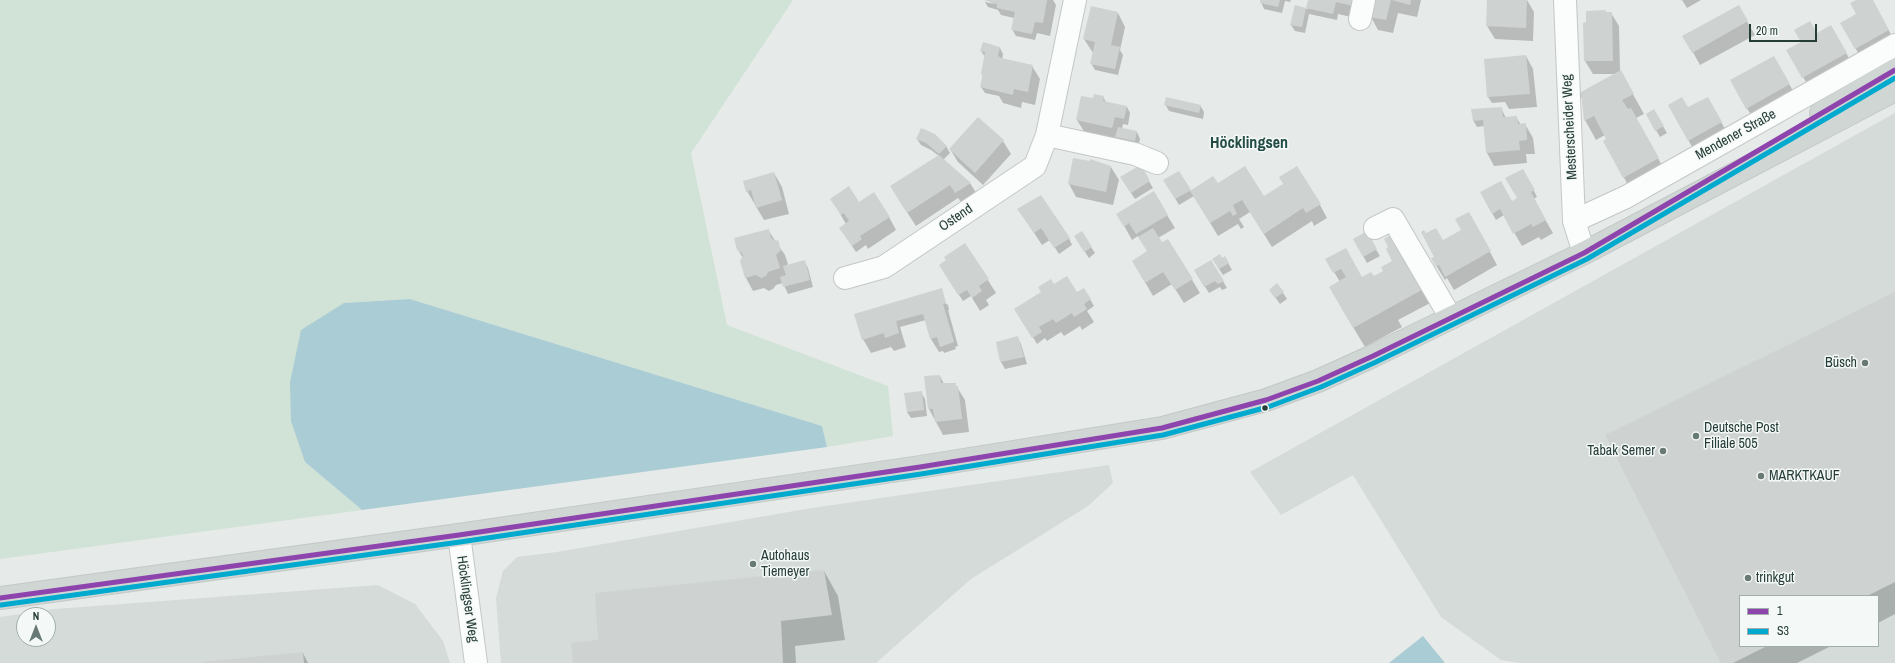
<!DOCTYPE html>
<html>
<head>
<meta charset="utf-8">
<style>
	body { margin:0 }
	#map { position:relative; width:1895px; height:663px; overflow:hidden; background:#e6eae8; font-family:"Archivo Narrow",sans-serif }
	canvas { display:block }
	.legend { position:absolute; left:1739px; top:595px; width:140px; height:52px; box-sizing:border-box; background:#f4f9f7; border:1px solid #a1adaa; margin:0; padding:5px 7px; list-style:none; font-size:12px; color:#253c37 }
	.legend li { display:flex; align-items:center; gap:8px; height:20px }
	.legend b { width:20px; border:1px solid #a1adaa }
	.north { position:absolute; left:16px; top:607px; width:40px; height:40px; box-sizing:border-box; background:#f4f9f7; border:1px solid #a1adaa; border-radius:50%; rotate:0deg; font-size:11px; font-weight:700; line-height:16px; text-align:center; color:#253c37 }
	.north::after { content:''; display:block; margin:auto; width:14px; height:18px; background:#697975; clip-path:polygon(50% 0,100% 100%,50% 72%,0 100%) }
	.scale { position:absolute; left:1749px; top:24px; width:68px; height:18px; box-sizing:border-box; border:2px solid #253c37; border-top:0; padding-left:5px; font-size:12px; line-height:14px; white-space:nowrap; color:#253c37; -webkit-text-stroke:3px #f4f9f7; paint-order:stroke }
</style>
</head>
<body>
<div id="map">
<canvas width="1895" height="663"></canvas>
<ul class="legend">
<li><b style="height:5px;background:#8e44ad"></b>1</li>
<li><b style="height:5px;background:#00a9ce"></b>S3</li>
</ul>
<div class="north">N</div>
<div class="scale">20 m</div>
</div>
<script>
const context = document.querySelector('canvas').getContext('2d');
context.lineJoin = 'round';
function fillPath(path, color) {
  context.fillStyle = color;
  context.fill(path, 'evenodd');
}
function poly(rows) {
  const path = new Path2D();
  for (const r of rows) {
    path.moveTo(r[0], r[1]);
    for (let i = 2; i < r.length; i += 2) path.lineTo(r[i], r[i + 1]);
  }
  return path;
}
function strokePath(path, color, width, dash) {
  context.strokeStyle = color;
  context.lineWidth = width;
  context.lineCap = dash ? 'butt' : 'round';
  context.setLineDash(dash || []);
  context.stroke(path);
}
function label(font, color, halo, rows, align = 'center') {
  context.font = font + ' "Archivo Narrow",sans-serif';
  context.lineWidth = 3;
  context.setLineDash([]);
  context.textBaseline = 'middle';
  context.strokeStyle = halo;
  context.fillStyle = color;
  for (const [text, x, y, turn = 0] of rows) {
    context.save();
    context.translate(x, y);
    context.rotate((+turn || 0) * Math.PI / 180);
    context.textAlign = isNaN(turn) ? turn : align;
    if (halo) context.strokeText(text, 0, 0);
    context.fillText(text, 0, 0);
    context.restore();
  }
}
const built = poly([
	[1895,113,1895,663,1520,663,1501,660,1441,617,1353,475,1281,515,1250,472],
	[1740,596,1878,596,1878,646,1740,646],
	[1109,465,1113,483,1088,506,971,579,876,663,501,663,496,598,503,571,517,557,557,552,812,508],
	[378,585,415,604,443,641,450,663,0,663,0,617,55,609],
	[24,615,48,615,48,639,24,639]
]);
const green = poly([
	[0,0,793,0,691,153,727,325,888,386,893,436,827,447,822,426,410,299,344,303,305,462,362,510,0,559]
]);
const water = poly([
	[410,299,822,426,827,447,362,510,305,462,291,421,290,382,301,330,344,303],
	[1423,636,1445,663,1389,663]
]);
const shadow = poly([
	[986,0,1053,0,1056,5,1050,36,1037,33,1035,40,1016,36,1012,29,1014,18,1001,15,998,10,988,7,985,2,995,4],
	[1261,0,1291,0,1290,2,1285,1,1282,13,1264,9,1261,2],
	[1309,0,1365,0,1360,19,1338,14,1337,20,1309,14,1305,33,1295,31,1291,25,1295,6,1308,9],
	[1374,0,1421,0,1417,17,1398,13,1393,33,1378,30,1371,17],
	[1488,0,1527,0,1534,12,1533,41,1495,39,1487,26],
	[1682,0,1701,0,1687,8],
	[1856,0,1872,0,1895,42,1863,62,1842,23,1858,15],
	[1738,6,1755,35,1700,65,1684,36],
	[1118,13,1125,27,1120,50,1123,55,1118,75,1095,70,1091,63,1093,53,1084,39],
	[1606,13,1611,13,1619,26,1620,71,1644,114,1636,118,1665,171,1631,190,1604,142,1607,140,1605,135,1596,140,1585,120,1583,100,1579,94,1615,74,1593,74,1585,61,1584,24],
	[1831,26,1854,67,1811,91,1788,50],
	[1000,48,1003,54,1002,60,1032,66,1040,79,1035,105,1022,102,1021,108,1003,103,999,96,985,93,981,87,985,57,981,51],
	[1526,56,1533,69,1537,107,1509,109,1505,102,1492,103,1488,97],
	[1774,57,1797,98,1754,121,1747,108],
	[1103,97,1106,102,1127,107,1130,113,1128,125,1123,124,1122,129,1137,132,1140,139,1138,147,1085,133,1077,120,1095,100],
	[1165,104,1200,105,1204,112,1203,119,1169,111],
	[1669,105,1715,111,1729,136,1696,154],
	[1501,108,1506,118,1516,117,1521,125,1525,124,1533,138,1535,154,1526,154,1527,163,1494,166,1487,153,1484,126,1477,127,1473,120],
	[1654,111,1667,133,1660,137,1647,115],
	[978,118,1003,141,1011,154,983,185,958,162,950,149],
	[917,139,946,146,950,153,943,160,970,183,978,196,964,206,958,198,916,226,899,200,939,156,931,150,921,145],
	[1111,167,1119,180,1113,205,1076,197,1069,184],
	[1523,170,1537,197,1533,199,1553,233,1541,240,1539,237,1522,246,1504,215,1496,220,1481,193,1512,202,1518,199],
	[1143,171,1153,188,1135,199,1125,184],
	[774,173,782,187,789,214,764,220,747,191],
	[1178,173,1190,191,1213,177,1218,184,1263,198,1320,205,1327,218,1314,226,1312,221,1272,247,1250,212,1239,219,1244,227,1241,229,1238,224,1218,236,1194,196,1179,205,1165,181],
	[859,203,889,217,896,230,868,249,866,245,856,252,844,234,846,224,839,212],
	[1019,210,1069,238,1072,245,1059,254,1050,240,1042,245],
	[1469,213,1497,265,1454,290,1447,278,1445,280,1432,259,1436,257,1426,234,1443,241,1462,230],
	[1118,215,1167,215,1175,228,1158,238,1162,244,1168,240,1200,293,1184,303,1172,284,1153,296,1133,261,1148,252,1138,236,1132,240],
	[768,230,785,255,788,264,785,267,804,261,808,268,813,287,788,294,783,283,776,285,773,289,769,291,764,288,753,291,746,278,743,258,738,250],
	[1366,233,1380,256,1367,263,1354,239],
	[1079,243,1091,247,1095,253,1089,258],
	[965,244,996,293,986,300,989,305,980,311,971,296,963,301,944,272],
	[1225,257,1232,270,1223,275,1217,266],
	[1327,260,1362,278,1374,278,1385,272,1394,261,1434,301,1398,320,1402,327,1365,347,1341,307,1340,282],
	[1211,261,1227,288,1222,290,1220,287,1209,293,1195,271],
	[1054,285,1080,300,1084,289,1094,306,1087,311,1094,322,1082,330,1080,326,1064,336,1061,332,1047,341,1045,338,1037,344,1016,309],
	[1270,290,1283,293,1287,299,1280,304],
	[1895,293,1895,614,1878,623,1878,596,1740,596,1740,646,1831,646,1797,663,1722,663,1607,435],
	[945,303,948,305,949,310,948,310,958,346,955,347,956,349,944,353,943,351,939,352,931,339,926,320,900,327,906,347,894,351,891,347,871,353,863,339,856,315],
	[1017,337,1021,344,1027,364,1005,369,1001,362,997,343],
	[940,376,944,384,955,384,965,400,969,432,943,435,929,409,925,377],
	[921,392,925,399,927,416,911,418,907,412],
	[824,571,838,596,845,640,795,646,796,663,574,663,599,641],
	[303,653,308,663,202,663]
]);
const building = poly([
	[984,0,1047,0,1043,23,1035,22,1032,34,1011,30,1015,12,997,8,997,4],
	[1260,0,1280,0,1278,7,1260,3],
	[1308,0,1354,0,1353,6,1336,2,1333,14,1306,8],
	[1372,0,1391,0,1386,20,1369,17],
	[1392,0,1411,0,1410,5],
	[1487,0,1527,0,1526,28,1486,26],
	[1856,0,1873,0,1889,30,1855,49,1840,23,1856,14,1850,3],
	[1295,5,1306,8,1302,27,1290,25],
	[1739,5,1748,21,1692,53,1682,36],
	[1091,6,1118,12,1111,45,1120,47,1115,69,1090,64,1095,42,1083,39],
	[1606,10,1606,12,1612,12,1613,61,1584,61,1583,23,1586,22,1586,11],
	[1810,21,1817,33,1831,25,1847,53,1802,78,1786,50,1801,42,1794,30],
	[983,42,1000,47,998,56,1001,58,1033,65,1028,92,1014,89,1013,95,980,87,983,75,981,74,985,52,980,51],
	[1526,55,1530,94,1487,97,1484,59],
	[1774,56,1790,84,1746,109,1730,80],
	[1621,70,1634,94,1622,100,1628,109,1631,108,1659,158,1623,178,1603,141,1606,139,1594,116,1584,121,1581,92],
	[1094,94,1104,96,1103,101,1127,106,1124,119,1115,117,1112,128,1076,120,1081,96,1093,98],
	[1166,97,1201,105,1199,113,1164,105],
	[1682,97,1688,107,1708,97,1722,122,1688,141,1668,105],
	[1502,107,1503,117,1517,116,1518,124,1526,123,1527,140,1519,141,1520,150,1486,153,1483,120,1473,121,1471,109],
	[1654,109,1664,126,1655,131,1646,114],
	[978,117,1004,140,975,173,949,149],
	[1118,127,1137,131,1135,141,1115,137],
	[921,128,935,134,947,146,939,154,926,143,916,139],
	[939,155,971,183,955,193,950,185,907,213,890,186],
	[1073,158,1090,161,1090,159,1111,166,1106,192,1068,184],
	[1245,166,1264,196,1283,184,1279,177,1297,166,1321,204,1306,213,1303,208,1264,234,1242,200,1233,205,1237,214,1233,216,1230,211,1210,223,1190,191,1213,176,1218,183],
	[1137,167,1144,170,1150,181,1131,193,1120,177],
	[1523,169,1535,190,1531,192,1546,220,1533,227,1531,224,1513,234,1500,209,1492,214,1480,192,1501,181,1512,201,1517,198,1505,178],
	[1179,171,1191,190,1175,199,1163,180],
	[774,172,782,200,756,208,751,190,746,192,743,181],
	[849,186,859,202,874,192,890,217,860,236,862,239,852,246,839,228,849,221,844,213,841,215,830,199],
	[1154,191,1168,215,1136,234,1129,223,1124,227,1116,214],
	[1041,195,1070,238,1054,248,1041,228,1034,233,1017,209],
	[1469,212,1491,251,1445,277,1439,265,1436,267,1431,258,1434,257,1421,232,1424,230,1426,233,1436,228,1443,240,1461,230,1455,219],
	[1153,228,1162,242,1168,239,1193,279,1175,290,1163,272,1145,283,1132,261,1147,251,1138,237],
	[769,229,771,238,776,241,778,240,781,250,776,255,780,268,768,272,766,276,761,278,756,275,745,278,740,261,743,256,742,253,737,250,734,238],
	[1082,231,1092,247,1084,252,1074,236],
	[1367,231,1377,249,1363,257,1353,239],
	[1393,233,1427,287,1353,328,1329,287,1346,277,1341,269,1333,273,1325,259,1346,248,1362,277,1371,272,1374,276,1383,271,1381,267,1392,261,1386,249,1388,247,1384,239],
	[965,243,989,279,979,286,982,291,972,298,967,290,958,295,939,265,946,260,944,257],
	[1220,254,1222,258,1225,256,1229,263,1219,269,1212,259],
	[805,260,810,280,783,287,780,277,786,275,783,266],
	[1211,260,1224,281,1218,284,1215,281,1204,287,1194,270],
	[1067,276,1077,292,1084,288,1091,299,1084,304,1087,309,1074,317,1072,313,1056,323,1053,319,1039,327,1042,332,1032,338,1014,309,1041,292,1038,287,1051,279,1054,284],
	[1277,283,1284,292,1275,298,1269,290],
	[942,288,946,303,943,304,954,342,940,347,937,337,930,339,923,314,896,321,899,333,885,338,884,333,862,340,854,314],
	[1895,292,1895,582,1867,596,1740,596,1740,646,1767,646,1733,663,1721,663,1605,435],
	[1018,336,1024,357,1000,362,996,342],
	[940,375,941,383,956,383,956,386,958,386,962,419,935,422,933,409,928,409,924,376],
	[922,391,924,410,907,412,904,393],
	[824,570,832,615,781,621,783,663,573,663,571,643,598,640,595,593],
	[303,652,304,663,203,663,202,662]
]);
const minor = poly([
	[1565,0,1574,221,1584,253],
	[1360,19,1364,0],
	[1047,135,1135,154,1157,163],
	[1574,221,1626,197,1895,45],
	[1375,228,1393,219,1451,318],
	[845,278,884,267,1035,166,1047,135,1075,0],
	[459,535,476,663]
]);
const major = poly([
	[1821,113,1895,70],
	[0,598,459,535,920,467,1162,428,1266,400,1318,381,1373,356,1584,253,1895,90]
]);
const bus1 = poly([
	[0,598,459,535,920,467,1162,428,1266,400,1318,381,1373,356,1584,253,1895,70]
]);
const bus2 = poly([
	[1,605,460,542,921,474,1163,435,1268,407,1321,387,1376,362,1587,259,1895,78]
]);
const markers = [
	[1865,363,4,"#697975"],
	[1265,408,3.5,"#253c37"],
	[1696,436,4,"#697975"],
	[1663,451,4,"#697975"],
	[1761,476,4,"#697975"],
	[753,564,4,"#697975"],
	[1748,578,4,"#697975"]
];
const streetNames = [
	["Mesterscheider Weg",1570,127,-93],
	["Mendener Straße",1736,135,-29],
	["Ostend",956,218,-34],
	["Höcklingser Weg",467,599,82]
];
const poiNames = [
	["Büsch",1857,363,"right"],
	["Deutsche Post",1704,428],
	["Filiale 505",1704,444],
	["Tabak Semer",1655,451,"right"],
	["MARKTKAUF",1769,476],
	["Autohaus",761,556],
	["Tiemeyer",761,572],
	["trinkgut",1756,578]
];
const quarterNames = [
	["Höcklingsen",1249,144]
];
fillPath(built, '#d4dbd8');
fillPath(green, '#d1e2d6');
fillPath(water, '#aaccd4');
fillPath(shadow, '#0003');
fillPath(building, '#ced3d1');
strokePath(minor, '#c3c7c5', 24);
strokePath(major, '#c2c9c7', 24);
strokePath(minor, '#fbfcfc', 22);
strokePath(major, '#cfd6d4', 22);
strokePath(bus1, '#8e44ad', 5);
strokePath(bus2, '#00a9ce', 5);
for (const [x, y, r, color] of markers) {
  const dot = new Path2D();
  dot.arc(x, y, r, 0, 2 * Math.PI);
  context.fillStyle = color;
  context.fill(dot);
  strokePath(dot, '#f4f9f7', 1.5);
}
label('14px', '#253c37', '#f4f9f7', streetNames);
label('14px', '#253c37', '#f4f9f7', poiNames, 'left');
label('bold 16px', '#234c45', '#f4f9f7', quarterNames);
</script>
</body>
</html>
